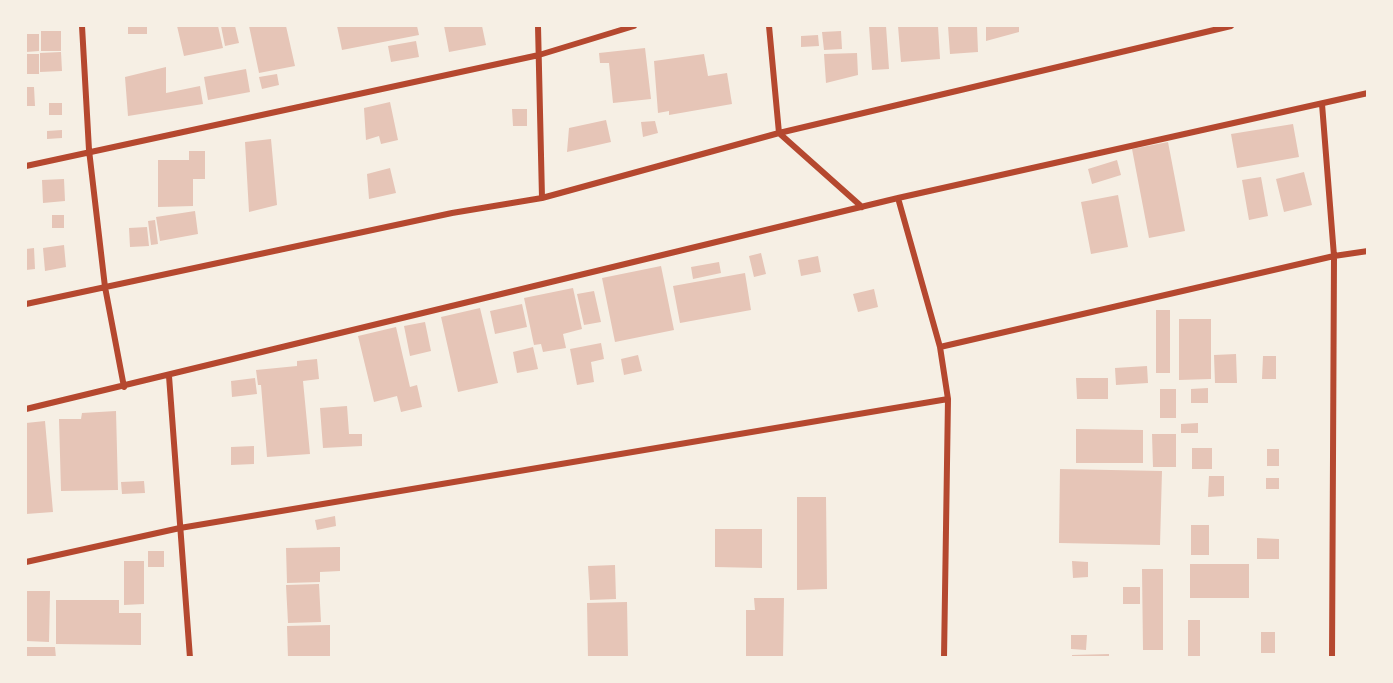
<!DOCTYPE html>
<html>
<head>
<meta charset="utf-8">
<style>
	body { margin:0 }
	#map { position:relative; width:1393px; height:683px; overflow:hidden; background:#f6efe4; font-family:"Sofia Sans Condensed",sans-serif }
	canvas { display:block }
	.frame { position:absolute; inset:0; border:27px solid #f6efe4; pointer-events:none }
</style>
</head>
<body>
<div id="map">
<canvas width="1393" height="683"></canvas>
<div class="frame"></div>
</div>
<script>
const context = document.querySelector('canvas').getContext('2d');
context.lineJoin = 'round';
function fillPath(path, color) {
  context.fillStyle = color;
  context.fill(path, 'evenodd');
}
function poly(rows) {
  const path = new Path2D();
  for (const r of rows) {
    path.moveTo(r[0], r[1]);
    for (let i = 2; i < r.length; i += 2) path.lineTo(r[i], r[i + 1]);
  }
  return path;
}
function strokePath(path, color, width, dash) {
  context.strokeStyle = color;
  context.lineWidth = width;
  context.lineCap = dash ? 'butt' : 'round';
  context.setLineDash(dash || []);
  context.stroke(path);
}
const building = poly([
	[128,26,147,26,147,34,128,34],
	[177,26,218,26,223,48,184,56],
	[221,26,235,26,239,43,225,46],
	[249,26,286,26,295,66,259,73],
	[337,26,417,26,419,35,342,50],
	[444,26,482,26,486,45,449,52],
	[869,26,886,26,889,69,872,70],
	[898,26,938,26,940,59,901,62],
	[948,26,977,26,978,52,950,54],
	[986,26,1019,26,1019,32,986,41],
	[41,31,61,31,61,51,41,51],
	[841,31,842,49,824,50,822,32],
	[26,34,39,34,39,51,26,52],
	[818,35,819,46,801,47,801,36],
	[416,41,419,57,391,62,388,46],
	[645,48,651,99,613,103,609,63,600,63,599,53],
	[61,52,62,71,40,72,40,53],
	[857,53,858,75,826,83,824,54],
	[26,54,39,54,39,74,26,74],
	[704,54,708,76,727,73,732,104,669,115,669,111,658,113,654,61],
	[166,67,166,93,200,86,203,104,128,116,125,77],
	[246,69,250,92,208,100,204,77],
	[277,74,279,85,262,89,259,77],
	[26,87,34,87,35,106,26,106],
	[390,102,398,140,381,144,379,136,366,140,364,108],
	[49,103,62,103,62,115,49,115],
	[512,109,527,109,527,126,513,126],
	[606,120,611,142,567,152,569,128],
	[655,121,658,133,643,137,641,122],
	[1293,124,1299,157,1237,168,1231,134],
	[62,130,62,138,47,139,47,131],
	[271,139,277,205,249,212,245,142],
	[1168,142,1185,231,1149,238,1132,149],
	[189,151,205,151,205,179,193,179,193,206,158,207,158,160,189,160],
	[1117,160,1121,175,1092,184,1088,169],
	[390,168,396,193,369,199,367,174],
	[1304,172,1312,205,1284,212,1276,179],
	[1261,177,1268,216,1249,220,1242,180],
	[64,179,65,201,43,203,42,180],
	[1118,195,1128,247,1091,254,1081,202],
	[195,211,198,234,160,241,156,217],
	[52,215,64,215,64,228,52,228],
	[155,220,158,244,151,245,148,221],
	[147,227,149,246,130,247,129,228],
	[64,245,66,267,45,271,43,248],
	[34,248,35,269,26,270,26,249],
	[761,253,766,274,754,277,749,256],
	[818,256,821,272,801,276,798,260],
	[719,262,721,273,693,279,691,267],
	[661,266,674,330,615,342,602,278],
	[745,273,751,310,680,323,673,286],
	[573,288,582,329,563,334,566,348,543,352,541,344,534,345,524,298],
	[874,289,878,307,858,312,853,294],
	[594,291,601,322,584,325,577,294],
	[522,304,527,327,495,334,490,311],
	[480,308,498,383,458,392,441,317],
	[1156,310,1170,310,1170,373,1156,373],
	[1179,319,1211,319,1211,379,1179,380],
	[425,322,431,351,410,356,404,326],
	[396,327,410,387,417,385,422,407,401,412,397,396,374,402,358,336],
	[601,343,604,359,591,362,594,382,577,385,570,349],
	[533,347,538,369,517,373,513,352],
	[1236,354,1237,383,1215,383,1214,355],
	[638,355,642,371,624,375,621,359],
	[1263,356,1276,356,1276,379,1262,379],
	[317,359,319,379,303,381,310,454,267,457,261,385,258,385,256,370,297,366,297,361],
	[1147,366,1148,383,1116,385,1115,368],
	[255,378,257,394,232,397,231,381],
	[1076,378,1108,378,1108,399,1077,399],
	[1208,388,1208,403,1191,403,1191,389],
	[1160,389,1176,389,1176,418,1160,418],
	[347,406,349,434,362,434,362,446,323,448,320,408],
	[116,411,118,490,61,491,59,419,81,419,82,413],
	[45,421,53,512,26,514,26,423],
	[1198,423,1198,433,1181,433,1181,424],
	[1076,429,1143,430,1143,463,1076,463],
	[1152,434,1176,434,1176,467,1153,467],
	[254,446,254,464,231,465,231,447],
	[1192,448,1212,448,1212,469,1192,469],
	[1267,449,1279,449,1279,466,1267,466],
	[1060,469,1162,471,1160,545,1059,543],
	[1209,476,1224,476,1224,496,1208,497],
	[1266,478,1279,478,1279,489,1266,489],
	[144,481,145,493,122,494,121,482],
	[797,497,826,497,827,589,797,590],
	[335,516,336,526,317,530,315,520],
	[1191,525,1209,525,1209,555,1191,555],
	[715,529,762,529,762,568,715,567],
	[1257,538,1279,539,1279,559,1257,559],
	[340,547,340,571,320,572,320,582,287,583,286,548],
	[148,551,164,551,164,567,148,567],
	[124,561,144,561,144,604,124,605],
	[1072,561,1088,562,1088,577,1073,578],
	[1190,564,1249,564,1249,598,1190,598],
	[615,565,616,599,590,600,588,566],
	[1142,569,1163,569,1163,650,1143,650],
	[319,584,321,622,288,623,286,585],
	[1123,587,1140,587,1140,604,1123,604],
	[26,591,50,591,49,642,26,641],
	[754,598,784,598,783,658,746,658,746,610,755,610],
	[56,600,119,600,119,613,141,613,141,645,56,644],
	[627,602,628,658,588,658,587,603],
	[1188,620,1200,620,1200,656,1205,658,1188,658],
	[330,625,330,658,288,658,287,626],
	[1261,632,1275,632,1275,653,1261,653],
	[1071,635,1087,635,1086,650,1071,649],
	[26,647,55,647,56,658,26,658],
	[1109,654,1109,658,1072,658,1072,655]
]);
const minor = poly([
	[82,26,89,150,105,287,124,387],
	[538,26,542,198],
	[769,26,779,133,862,207],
	[1322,104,1334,256,1332,658],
	[26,166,539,55,634,26],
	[898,198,940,347,948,399,944,658],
	[26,304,452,213,542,198,779,133,1231,26],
	[940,347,1334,256,1368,251],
	[169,376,190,658],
	[26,409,898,198,1368,93],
	[26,562,180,528,948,399]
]);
fillPath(building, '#e6c5b7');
strokePath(minor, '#b5482f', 6);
</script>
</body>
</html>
